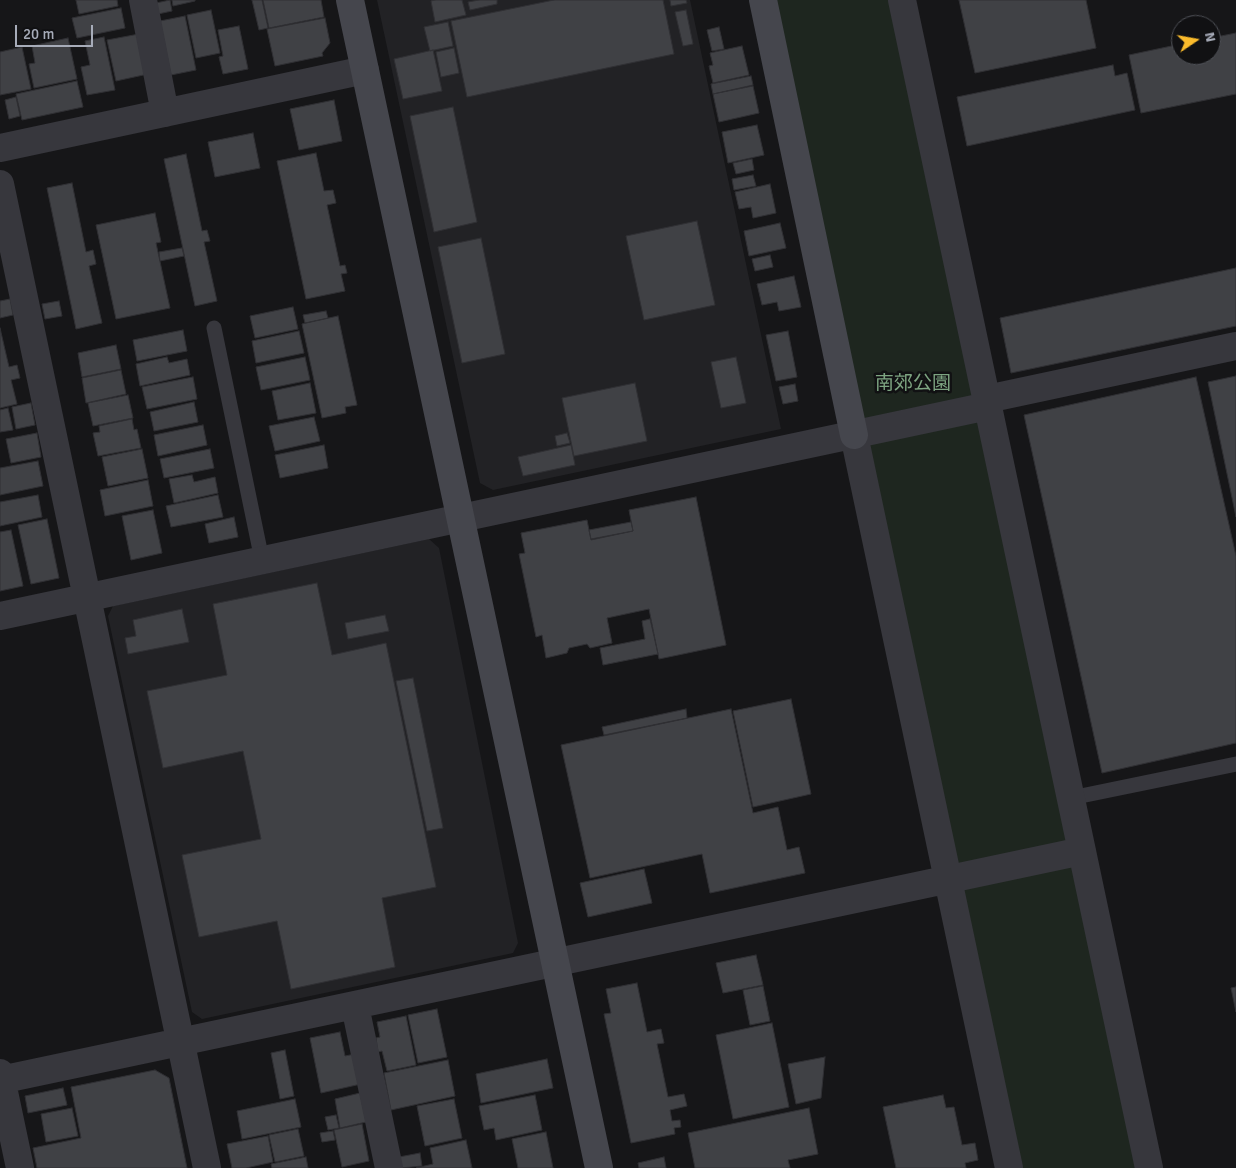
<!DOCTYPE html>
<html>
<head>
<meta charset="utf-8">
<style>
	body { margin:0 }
	#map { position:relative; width:1236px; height:1168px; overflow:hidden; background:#161618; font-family:Signika,sans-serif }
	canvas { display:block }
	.north { position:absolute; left:1171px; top:15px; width:50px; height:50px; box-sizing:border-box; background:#111113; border:1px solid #4d4f55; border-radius:50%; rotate:78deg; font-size:14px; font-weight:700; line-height:20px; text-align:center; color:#a7acb9 }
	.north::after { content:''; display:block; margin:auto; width:18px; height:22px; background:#fabb2c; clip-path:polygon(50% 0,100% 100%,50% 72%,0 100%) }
	.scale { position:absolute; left:15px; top:25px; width:78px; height:22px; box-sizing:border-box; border:2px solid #a7acb9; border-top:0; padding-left:6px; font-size:15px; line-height:18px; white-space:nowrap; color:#a7acb9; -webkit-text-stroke:4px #111113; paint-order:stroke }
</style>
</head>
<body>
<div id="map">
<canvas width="1236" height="1168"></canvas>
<div class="north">N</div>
<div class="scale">20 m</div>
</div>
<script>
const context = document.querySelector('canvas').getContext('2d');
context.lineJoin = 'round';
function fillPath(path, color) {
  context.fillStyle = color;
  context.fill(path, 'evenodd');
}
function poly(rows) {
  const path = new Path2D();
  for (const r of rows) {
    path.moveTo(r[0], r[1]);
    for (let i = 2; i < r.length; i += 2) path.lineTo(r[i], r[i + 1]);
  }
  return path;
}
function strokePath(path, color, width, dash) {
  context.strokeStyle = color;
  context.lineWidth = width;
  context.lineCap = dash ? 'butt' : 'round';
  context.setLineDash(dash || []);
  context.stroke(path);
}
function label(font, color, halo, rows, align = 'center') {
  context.font = font + ' Signika,"Noto Sans JP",sans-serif';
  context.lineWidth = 5;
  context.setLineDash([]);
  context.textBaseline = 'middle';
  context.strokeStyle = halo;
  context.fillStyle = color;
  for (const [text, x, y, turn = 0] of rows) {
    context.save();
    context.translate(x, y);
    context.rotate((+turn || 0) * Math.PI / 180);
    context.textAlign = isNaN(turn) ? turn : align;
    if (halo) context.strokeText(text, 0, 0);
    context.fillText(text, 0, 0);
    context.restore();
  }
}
const built = poly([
	[377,0,690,0,781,429,493,490,480,483],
	[429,539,439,548,518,943,513,953,202,1019,192,1012,108,616,113,606]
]);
const green = poly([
	[774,0,890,0,1136,1168,1021,1168]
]);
const building = poly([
	[76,0,117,0,118,6,79,14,76,0],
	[170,0,172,11,158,14,156,3,170,0],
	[172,0,195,0,195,1,173,6,172,0],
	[252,0,262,0,268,28,259,30,252,0],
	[263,0,321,0,324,17,269,28,263,0],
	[435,0,462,0,466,15,435,22,431,1,435,0],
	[479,0,497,0,497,4,470,10,468,2,479,0],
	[554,0,663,0,674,54,467,97,451,21,554,0],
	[670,0,686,0,687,3,671,6,670,0],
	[959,0,1086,0,1096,48,975,73,959,0],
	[121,8,125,28,77,38,72,18,121,8],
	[211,10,220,53,196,58,187,15,211,10],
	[686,10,693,44,683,46,675,12,686,10],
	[185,16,196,70,171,75,160,21,185,16],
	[325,18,330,43,322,53,323,56,275,66,267,29,325,18],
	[448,22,453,46,430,51,424,27,448,22],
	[239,26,248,69,223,74,219,57,223,56,218,30,239,26],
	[719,27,724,49,712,51,707,30,719,27],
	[1236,33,1236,94,1141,113,1129,55,1181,44,1181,55,1211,55,1211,38,1236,33],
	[139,34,148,74,116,81,107,40,139,34],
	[104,37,115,90,87,95,81,67,90,65,85,41,104,37],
	[68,38,77,79,34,88,29,64,35,63,32,46,68,38],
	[742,46,749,75,713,83,709,66,713,65,710,53,742,46],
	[22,47,31,89,0,95,0,52,22,47],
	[454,48,459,73,441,77,436,52,454,48],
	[433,50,442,91,403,99,394,59,433,50],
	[1113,65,1115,76,1127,73,1135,110,967,146,957,97,1113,65],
	[751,76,753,85,713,94,711,84,751,76],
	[77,81,83,107,22,120,16,94,77,81],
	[753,86,759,113,719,122,713,94,753,86],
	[16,97,20,116,9,119,5,100,16,97],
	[334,100,342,141,299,150,290,109,334,100],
	[453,107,477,222,434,232,410,116,453,107],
	[757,125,764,155,728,163,722,132,757,125],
	[253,133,260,168,215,177,208,142,253,133],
	[316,153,324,191,333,190,336,203,327,205,340,266,345,265,347,273,341,274,345,291,306,299,277,161,316,153],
	[186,154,202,231,207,230,210,241,204,242,217,301,195,306,164,159,186,154],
	[752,159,754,170,736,174,733,163,752,159],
	[753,175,756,186,734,190,732,179,753,175],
	[72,183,86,252,93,250,96,264,89,266,102,323,76,329,47,188,72,183],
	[770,184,776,213,753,218,751,207,739,209,735,192,770,184],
	[155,213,161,242,156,243,170,308,116,319,96,225,155,213],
	[697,221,715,305,644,320,626,236,697,221],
	[780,223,786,248,749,256,744,231,780,223],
	[481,238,505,354,462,363,438,247,481,238],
	[182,248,184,256,160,261,159,252,182,248],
	[770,255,773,267,755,271,752,259,770,255],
	[1236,268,1236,326,1011,373,1000,318,1236,268],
	[794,276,801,307,779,311,777,302,762,305,757,284,794,276],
	[10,299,13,315,0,318,0,301,10,299],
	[59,301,62,316,45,319,42,304,59,301],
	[293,307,298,329,255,338,250,316,293,307],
	[326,311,328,318,305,323,303,315,326,311],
	[338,316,357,405,345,407,346,413,322,418,302,324,338,316],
	[0,328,9,367,17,365,20,378,11,380,17,404,0,408,0,328],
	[183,330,187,351,137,361,133,340,183,330],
	[299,331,304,353,256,363,252,341,299,331],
	[788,331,797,377,776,381,766,335,788,331],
	[116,345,121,369,82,377,78,353,116,345],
	[167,357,169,363,187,359,190,375,140,386,136,364,167,357],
	[305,357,310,380,261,390,256,367,305,357],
	[736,357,746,403,721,408,711,362,736,357],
	[121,370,126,394,86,403,82,378,121,370],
	[1236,376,1236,517,1208,382,1236,376],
	[193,377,197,399,147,409,142,387,193,377],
	[1196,377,1236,556,1236,743,1102,773,1024,415,1196,377],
	[310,383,316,413,278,420,272,391,310,383],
	[635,383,647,441,574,456,562,398,635,383],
	[795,384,798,401,783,404,779,387,795,384],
	[128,395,133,418,93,426,88,403,128,395],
	[194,402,198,422,154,431,150,412,194,402],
	[31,403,35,425,16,429,12,407,31,403],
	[8,408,13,430,0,432,0,410,8,408],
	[314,417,320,441,275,451,269,426,314,417],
	[132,419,134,430,137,429,141,448,98,456,93,433,100,432,99,426,132,419],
	[203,425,207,445,158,456,154,435,203,425],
	[37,433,41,457,11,463,6,439,37,433],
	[567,433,570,443,557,446,555,436,567,433],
	[324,445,328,468,280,478,275,455,324,445],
	[571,445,575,465,523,476,518,457,571,445],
	[142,449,148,478,108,486,102,457,142,449],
	[210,449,214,468,164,478,160,459,210,449],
	[38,461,43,486,0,495,0,468,38,461],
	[192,475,194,482,215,477,218,493,174,503,169,479,192,475],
	[148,480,153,506,105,516,100,490,148,480],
	[38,495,42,517,0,526,0,502,38,495],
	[218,495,223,517,171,527,166,506,218,495],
	[696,497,726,645,659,659,649,609,607,618,612,643,590,648,587,644,569,648,567,653,546,658,542,635,536,637,519,554,525,553,521,533,587,520,591,540,633,531,629,510,696,497],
	[153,510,162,553,131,560,122,516,153,510],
	[234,517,238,537,209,543,205,524,234,517],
	[47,519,59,578,31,584,18,525,47,519],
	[631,522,633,531,591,539,589,530,631,522],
	[11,530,23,586,0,591,0,532,11,530],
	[317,583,332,655,386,643,436,887,382,898,395,967,291,989,277,921,199,937,182,855,261,839,243,751,163,768,147,691,227,675,213,604,317,583],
	[182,609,189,642,128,654,125,638,136,636,133,620,182,609],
	[385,615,389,631,348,639,345,623,385,615],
	[650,619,658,654,603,665,600,648,645,639,642,621,650,619],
	[413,678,443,828,427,831,396,681,413,678],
	[791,699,811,794,753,807,733,711,791,699],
	[686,709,687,718,604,735,602,727,686,709],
	[731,709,753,813,778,807,787,850,799,847,805,873,710,893,702,854,590,878,561,745,731,709],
	[644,869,652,903,588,917,580,883,644,869],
	[756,955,763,985,723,993,716,963,756,955],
	[637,983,647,1032,661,1029,664,1043,657,1044,668,1097,684,1094,687,1106,670,1110,672,1121,680,1120,681,1127,674,1128,675,1134,631,1143,604,1014,611,1013,606,989,637,983],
	[763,986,770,1021,750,1025,743,990,763,986],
	[1236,987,1236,1012,1231,988,1236,987],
	[437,1009,447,1057,418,1063,408,1015,437,1009],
	[406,1016,416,1065,387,1071,382,1051,378,1052,376,1038,380,1037,377,1022,406,1016],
	[772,1023,789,1107,733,1119,716,1035,772,1023],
	[340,1032,345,1056,355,1054,361,1084,321,1093,310,1038,340,1032],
	[285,1050,294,1096,280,1099,271,1053,285,1050],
	[825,1057,821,1098,796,1104,788,1064,825,1057],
	[547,1059,553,1088,481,1103,476,1074,547,1059],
	[448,1060,455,1096,391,1110,384,1073,448,1060],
	[155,1070,169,1078,187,1168,37,1168,33,1148,81,1138,71,1087,155,1070],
	[63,1088,67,1105,28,1113,25,1096,63,1088],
	[360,1093,366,1122,340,1128,335,1099,360,1093],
	[535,1095,542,1130,496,1140,494,1128,484,1130,479,1106,535,1095],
	[943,1095,946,1108,954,1107,962,1145,975,1143,978,1160,965,1163,966,1168,896,1168,883,1107,943,1095],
	[295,1099,301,1127,242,1139,237,1111,295,1099],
	[454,1099,462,1138,425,1146,417,1106,454,1099],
	[72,1108,78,1136,46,1142,41,1114,72,1108],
	[809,1108,818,1154,788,1160,790,1168,695,1168,688,1133,809,1108],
	[336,1115,339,1128,328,1130,325,1117,336,1115],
	[362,1124,369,1161,342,1167,334,1130,362,1124],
	[298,1129,304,1156,275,1162,269,1135,298,1129],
	[333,1131,335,1140,322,1142,320,1133,333,1131],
	[546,1132,553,1168,518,1168,512,1139,546,1132],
	[268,1136,273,1162,246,1168,232,1168,227,1144,268,1136],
	[466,1140,472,1168,416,1168,433,1164,430,1148,466,1140],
	[420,1153,422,1166,401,1168,399,1157,420,1153],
	[306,1157,308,1168,272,1168,271,1164,306,1157],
	[664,1157,666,1168,639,1168,638,1163,664,1157]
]);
const lane = poly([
	[214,328,262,560],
	[1071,798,1236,764]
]);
const street = poly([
	[143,0,165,113],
	[902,0,1149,1168],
	[0,148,365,70],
	[0,184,207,1168],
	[987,399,1236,346],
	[854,435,1009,1168],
	[0,616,988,406],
	[355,1006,389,1168],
	[0,1073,20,1168],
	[0,1080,1082,851]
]);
const secondary = poly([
	[350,0,599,1168],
	[763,0,854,435]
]);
const parkNames = [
	["南郊公園",913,384]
];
fillPath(built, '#222225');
fillPath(green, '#1e261f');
fillPath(building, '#404145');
strokePath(building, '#303034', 1);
strokePath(lane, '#37373d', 15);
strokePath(street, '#37373d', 28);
strokePath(secondary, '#45464d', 28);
label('19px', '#7da481', '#111113', parkNames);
</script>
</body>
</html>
